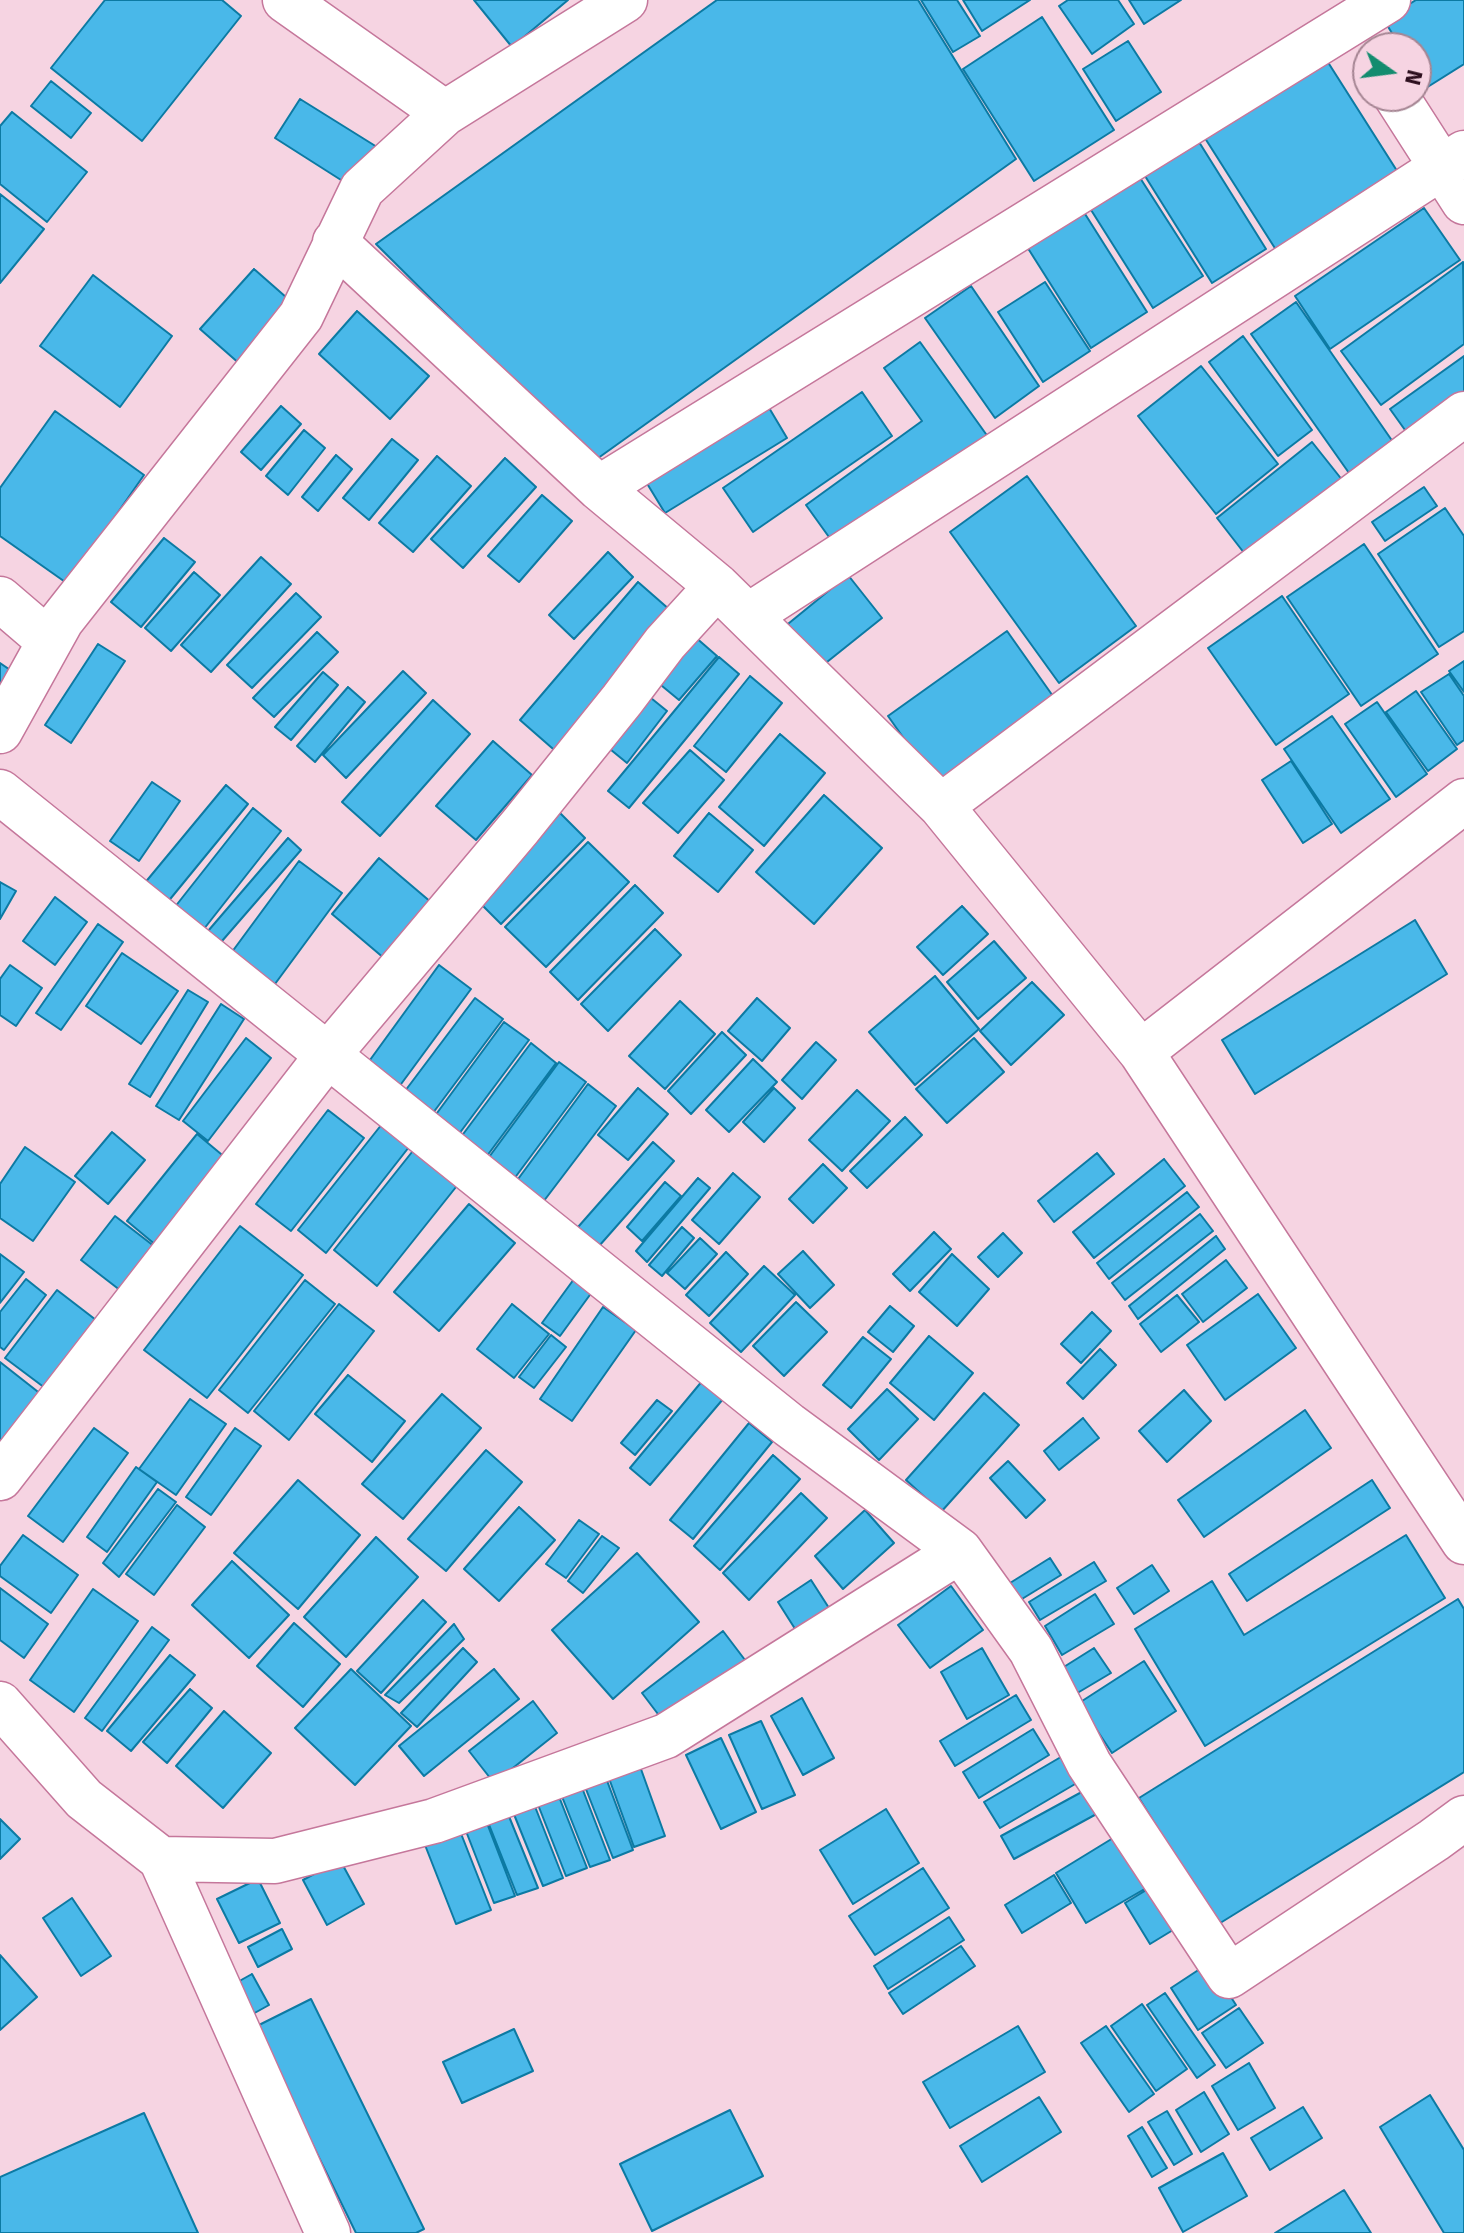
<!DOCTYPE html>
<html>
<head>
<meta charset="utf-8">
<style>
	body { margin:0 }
	#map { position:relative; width:1464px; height:2233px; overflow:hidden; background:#f6d4e2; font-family:"Fira Sans",sans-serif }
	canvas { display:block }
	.north { position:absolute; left:1352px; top:32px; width:80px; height:80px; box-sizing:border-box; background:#f6d4e2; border:2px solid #a58593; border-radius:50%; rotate:104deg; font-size:22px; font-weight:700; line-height:32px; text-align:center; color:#2c0e1d }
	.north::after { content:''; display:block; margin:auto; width:28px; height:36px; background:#138c6f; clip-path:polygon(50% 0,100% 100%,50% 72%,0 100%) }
</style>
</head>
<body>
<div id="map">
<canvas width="1464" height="2233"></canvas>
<div class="north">N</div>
</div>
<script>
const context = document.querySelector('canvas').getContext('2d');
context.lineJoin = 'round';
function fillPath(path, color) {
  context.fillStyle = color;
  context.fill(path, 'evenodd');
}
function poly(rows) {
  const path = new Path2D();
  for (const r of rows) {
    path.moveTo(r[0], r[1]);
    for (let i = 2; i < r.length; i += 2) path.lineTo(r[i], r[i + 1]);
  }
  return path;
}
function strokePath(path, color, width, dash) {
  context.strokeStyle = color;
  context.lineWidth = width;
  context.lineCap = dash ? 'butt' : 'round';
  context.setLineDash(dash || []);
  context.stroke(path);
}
const building = poly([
	[105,0,222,0,241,16,142,141,51,68,105,0],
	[474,0,568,0,512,47,474,0],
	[717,0,918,0,1016,159,594,461,376,244,717,0],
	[921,0,957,0,980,36,953,52,921,0],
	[963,0,1030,0,982,31,963,0],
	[1068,0,1118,0,1134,24,1092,54,1059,6,1068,0],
	[1129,0,1181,0,1144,24,1129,0],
	[1416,0,1464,0,1464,64,1426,88,1416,73,1416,48,1401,48,1384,20,1416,0],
	[1042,17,1114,130,1034,181,963,69,1042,17],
	[1128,41,1161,92,1116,121,1083,69,1128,41],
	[1317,45,1399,174,1278,253,1196,124,1317,45],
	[51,81,91,113,71,138,31,106,51,81],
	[300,99,377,147,352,187,275,138,300,99],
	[12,112,87,172,47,222,0,184,0,126,12,112],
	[1194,134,1266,249,1212,283,1140,168,1194,134],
	[1135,170,1203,276,1153,308,1086,202,1135,170],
	[0,194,44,229,0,283,0,194],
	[1080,206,1147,312,1091,348,1024,242,1080,206],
	[1424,208,1460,260,1330,349,1295,296,1424,208],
	[1463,262,1464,344,1381,405,1341,351,1463,262],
	[254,269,295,305,241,365,200,329,254,269],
	[93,275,172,336,120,407,40,346,93,275],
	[1045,282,1090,351,1043,382,998,312,1045,282],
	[971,286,1039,386,995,418,925,318,971,286],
	[1296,302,1393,442,1349,473,1251,334,1296,302],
	[357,311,429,376,390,419,319,354,357,311],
	[1243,336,1312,430,1278,456,1209,362,1243,336],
	[920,342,991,441,839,551,806,505,922,421,884,368,920,342],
	[1464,356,1464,409,1415,444,1390,409,1464,356],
	[1201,366,1278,464,1216,514,1138,416,1201,366],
	[862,392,892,436,753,532,723,488,862,392],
	[762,396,787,438,665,513,640,472,762,396],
	[281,406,301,424,261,470,241,452,281,406],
	[55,411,144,475,68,584,0,536,0,488,55,411],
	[304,430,325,448,288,495,266,476,304,430],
	[392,439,418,460,369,520,343,498,392,439],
	[1312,442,1343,481,1248,558,1217,518,1312,442],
	[336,455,352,469,318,511,302,497,336,455],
	[437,456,471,486,413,552,379,523,437,456],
	[505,458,536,487,463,568,431,539,505,458],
	[1027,476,1136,626,1059,683,950,532,1027,476],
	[1424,487,1437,506,1385,541,1372,522,1424,487],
	[542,495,572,521,519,582,488,556,542,495],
	[1445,508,1464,536,1464,631,1439,647,1378,554,1445,508],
	[164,538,195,562,141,627,111,602,164,538],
	[1364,544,1438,654,1361,706,1287,597,1364,544],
	[608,552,633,577,574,639,549,615,608,552],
	[261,557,291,584,211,672,181,645,261,557],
	[194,572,220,595,171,651,145,628,194,572],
	[848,575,882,618,817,670,783,628,848,575],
	[638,582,678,617,560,755,520,720,638,582],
	[296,593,321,617,252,688,227,665,296,593],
	[1282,596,1349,694,1276,745,1208,648,1282,596],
	[1007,631,1055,699,936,784,888,716,1007,631],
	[317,632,338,652,274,717,253,698,317,632],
	[694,636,717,656,679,700,656,681,694,636],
	[98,644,125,661,71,743,45,725,98,644],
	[719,657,739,674,629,808,608,791,719,657],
	[1464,661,1464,692,1449,671,1464,661],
	[0,663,22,678,0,708,0,663],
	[403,671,426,693,346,778,323,755,403,671],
	[323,672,338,685,291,740,275,727,323,672],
	[1449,674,1464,696,1464,740,1457,745,1421,692,1449,674],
	[750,676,782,703,726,772,694,746,750,676],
	[348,687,365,702,315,762,297,746,348,687],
	[1416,691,1457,749,1428,771,1386,712,1416,691],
	[646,694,667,711,627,763,605,745,646,694],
	[433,700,470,734,380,836,342,802,433,700],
	[1377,702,1427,774,1396,797,1345,724,1377,702],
	[1332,716,1390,799,1341,833,1284,749,1332,716],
	[780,734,825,773,764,846,719,807,780,734],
	[493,741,532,775,476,840,436,806,493,741],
	[690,750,724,780,678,833,643,803,690,750],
	[1291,761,1332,824,1303,843,1262,780,1291,761],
	[152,782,180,801,139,861,110,841,152,782],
	[226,785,248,804,162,909,139,890,226,785],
	[824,795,882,848,814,924,756,872,824,795],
	[253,808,281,831,196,939,167,917,253,808],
	[560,813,585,838,501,924,476,899,560,813],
	[709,813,753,850,718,892,674,856,709,813],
	[288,838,301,850,209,956,196,945,288,838],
	[588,842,629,882,546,967,505,927,588,842],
	[379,858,432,903,385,959,332,914,379,858],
	[299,861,342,893,272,988,229,956,299,861],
	[0,882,16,891,0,919,0,882],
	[635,885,663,913,578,1000,550,972,635,885],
	[55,897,87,922,55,965,23,941,55,897],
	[962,906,988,934,943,975,917,947,962,906],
	[1415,920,1447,974,1255,1094,1222,1040,1415,920],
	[98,924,123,942,61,1030,36,1013,98,924],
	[655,929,681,955,608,1031,581,1004,655,929],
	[994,941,1026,978,978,1019,947,982,994,941],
	[122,953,178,991,141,1044,86,1006,122,953],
	[10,965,42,988,16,1026,0,1015,0,979,10,965],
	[439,965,471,989,393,1095,362,1071,439,965],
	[935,976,979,1029,915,1085,869,1032,935,976],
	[1032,982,1064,1015,1011,1065,980,1031,1032,982],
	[188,990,208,1002,150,1097,129,1084,188,990],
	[475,998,503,1019,424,1125,396,1103,475,998],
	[757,998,790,1028,762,1061,728,1031,757,998],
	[680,1001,715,1034,665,1089,629,1056,680,1001],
	[221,1004,244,1019,179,1120,156,1106,221,1004],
	[504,1022,529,1040,450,1146,426,1128,504,1022],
	[722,1032,746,1055,691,1114,668,1091,722,1032],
	[246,1038,271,1058,208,1141,183,1121,246,1038],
	[974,1038,1004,1072,947,1123,916,1089,974,1038],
	[816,1042,836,1060,802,1099,782,1080,816,1042],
	[531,1043,556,1063,478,1168,452,1149,531,1043],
	[753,1059,777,1082,729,1132,706,1110,753,1059],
	[559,1062,586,1082,508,1187,481,1168,559,1062],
	[588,1084,616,1106,537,1210,510,1190,588,1084],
	[638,1088,668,1114,628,1160,598,1135,638,1088],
	[774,1088,795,1108,764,1142,743,1122,774,1088],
	[857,1090,890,1121,842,1171,809,1140,857,1090],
	[328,1110,364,1138,291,1231,256,1204,328,1110],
	[905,1117,922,1135,867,1188,850,1171,905,1117],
	[382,1124,409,1147,326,1253,298,1230,382,1124],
	[112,1132,145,1160,108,1204,75,1176,112,1132],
	[197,1134,227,1159,157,1246,127,1221,197,1134],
	[653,1142,674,1161,592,1254,571,1235,653,1142],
	[25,1147,75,1182,33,1241,0,1218,0,1184,25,1147],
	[416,1147,460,1182,377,1286,334,1250,416,1147],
	[1097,1153,1114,1174,1054,1222,1038,1201,1097,1153],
	[1164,1159,1185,1186,1094,1258,1073,1232,1164,1159],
	[823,1164,847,1188,813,1223,789,1199,823,1164],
	[733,1173,760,1197,719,1244,692,1220,733,1173],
	[698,1178,710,1188,647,1262,636,1251,698,1178],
	[665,1182,681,1196,642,1241,627,1227,665,1182],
	[1187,1192,1199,1207,1109,1279,1097,1263,1187,1192],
	[469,1204,515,1243,439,1331,394,1292,469,1204],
	[1200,1214,1213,1231,1125,1300,1112,1283,1200,1214],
	[115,1216,159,1250,125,1294,81,1260,115,1216],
	[240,1226,303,1275,207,1398,144,1350,240,1226],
	[682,1227,694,1238,662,1276,649,1265,682,1227],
	[934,1232,951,1249,910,1291,893,1274,934,1232],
	[1003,1233,1022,1253,998,1277,978,1257,1003,1233],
	[1216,1236,1225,1249,1138,1319,1129,1306,1216,1236],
	[700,1238,717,1254,685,1289,667,1273,700,1238],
	[803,1251,834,1285,810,1308,778,1274,803,1251],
	[726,1252,748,1274,709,1316,686,1295,726,1252],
	[0,1254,24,1272,0,1303,0,1254],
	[952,1254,989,1289,957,1326,919,1292,952,1254],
	[1226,1260,1247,1288,1203,1322,1182,1294,1226,1260],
	[764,1266,795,1295,741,1352,710,1323,764,1266],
	[26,1279,46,1295,4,1350,0,1347,0,1312,26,1279],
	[574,1279,592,1292,560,1336,542,1323,574,1279],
	[305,1280,335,1304,248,1413,219,1390,305,1280],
	[57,1290,96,1320,45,1388,5,1358,57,1290],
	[1258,1294,1296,1348,1225,1400,1187,1345,1258,1294],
	[1177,1295,1199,1322,1161,1352,1140,1324,1177,1295],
	[796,1302,827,1332,784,1376,753,1346,796,1302],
	[339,1304,374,1331,289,1440,254,1411,339,1304],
	[512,1304,549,1334,514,1378,477,1349,512,1304],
	[890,1306,914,1326,893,1352,868,1332,890,1306],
	[603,1307,636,1330,572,1421,540,1399,603,1307],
	[1092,1312,1111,1331,1081,1363,1061,1344,1092,1312],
	[551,1335,566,1347,534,1388,519,1377,551,1335],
	[929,1336,973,1373,934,1420,890,1383,929,1336],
	[863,1337,891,1359,851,1408,823,1385,863,1337],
	[1100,1349,1116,1365,1083,1399,1067,1383,1100,1349],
	[0,1362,42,1395,0,1451,0,1362],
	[708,1374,729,1392,650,1485,630,1468,708,1374],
	[348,1375,405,1421,372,1462,315,1414,348,1375],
	[887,1389,918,1419,879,1460,848,1429,887,1389],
	[1184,1390,1211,1421,1167,1462,1139,1431,1184,1390],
	[984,1393,1019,1425,941,1512,906,1480,984,1393],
	[442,1394,481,1428,403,1519,362,1484,442,1394],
	[190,1399,226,1424,176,1495,139,1469,190,1399],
	[657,1400,672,1411,635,1455,621,1443,657,1400],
	[1305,1410,1331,1448,1204,1537,1178,1500,1305,1410],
	[1083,1418,1099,1438,1059,1470,1044,1451,1083,1418],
	[749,1423,772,1442,693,1539,670,1520,749,1423],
	[94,1428,128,1453,63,1542,28,1516,94,1428],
	[235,1428,261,1446,211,1515,186,1497,235,1428],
	[486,1450,522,1482,446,1571,408,1539,486,1450],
	[773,1455,800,1479,720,1570,694,1546,773,1455],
	[1008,1461,1045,1500,1026,1518,990,1478,1008,1461],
	[136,1467,157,1482,107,1552,87,1537,136,1467],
	[298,1480,360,1535,298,1609,234,1553,298,1480],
	[1372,1480,1390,1508,1247,1601,1229,1574,1372,1480],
	[158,1489,176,1502,119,1577,103,1563,158,1489],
	[801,1493,827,1518,749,1600,723,1573,801,1493],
	[177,1505,205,1527,154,1595,126,1574,177,1505],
	[519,1507,555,1540,499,1601,464,1569,519,1507],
	[865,1510,894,1543,843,1589,815,1556,865,1510],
	[579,1520,599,1534,566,1578,546,1564,579,1520],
	[23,1535,78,1575,51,1613,0,1576,0,1566,23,1535],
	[1406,1535,1445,1598,1205,1746,1135,1629,1212,1581,1244,1635,1406,1535],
	[602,1536,619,1548,583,1593,568,1581,602,1536],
	[376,1537,418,1577,346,1657,304,1617,376,1537],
	[637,1553,699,1622,613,1699,552,1630,637,1553],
	[1050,1558,1061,1575,1004,1610,994,1593,1050,1558],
	[232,1561,289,1615,249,1658,192,1605,232,1561],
	[1094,1562,1106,1581,1040,1620,1029,1602,1094,1562],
	[1152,1565,1169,1591,1134,1614,1117,1588,1152,1565],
	[811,1580,838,1622,804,1643,778,1602,811,1580],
	[951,1586,983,1630,930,1668,898,1625,951,1586],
	[0,1588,48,1624,24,1658,0,1640,0,1588],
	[93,1589,138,1621,74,1712,30,1680,93,1589],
	[1095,1594,1114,1624,1062,1655,1045,1626,1095,1594],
	[1458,1599,1464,1609,1464,1772,1217,1925,1139,1798,1458,1599],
	[423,1600,446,1622,381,1693,357,1671,423,1600],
	[294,1623,340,1664,303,1707,257,1666,294,1623],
	[454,1624,464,1639,399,1703,385,1695,454,1624],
	[152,1627,169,1640,102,1731,85,1718,152,1627],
	[723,1631,745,1660,664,1722,642,1693,723,1631],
	[463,1648,477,1662,417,1727,401,1713,463,1648],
	[982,1648,1009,1695,967,1719,941,1672,982,1648],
	[1094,1648,1111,1673,1074,1695,1059,1670,1094,1648],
	[170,1655,195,1675,131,1751,107,1731,170,1655],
	[1144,1661,1176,1711,1112,1753,1079,1703,1144,1661],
	[351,1669,411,1726,355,1785,295,1728,351,1669],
	[494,1669,519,1699,424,1776,399,1746,494,1669],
	[190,1689,212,1708,167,1763,143,1742,190,1689],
	[1016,1695,1031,1720,955,1766,940,1741,1016,1695],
	[802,1698,834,1758,803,1775,771,1716,802,1698],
	[533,1701,557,1733,494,1783,469,1751,533,1701],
	[224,1711,271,1753,223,1808,176,1766,224,1711],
	[761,1721,795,1795,762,1809,729,1735,761,1721],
	[1033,1729,1049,1755,979,1798,963,1772,1033,1729],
	[721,1738,756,1812,721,1829,686,1755,721,1738],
	[1066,1754,1082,1780,1000,1828,984,1802,1066,1754],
	[637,1758,665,1836,634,1847,606,1770,637,1758],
	[603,1770,633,1850,613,1858,582,1779,603,1770],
	[579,1780,610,1860,590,1867,559,1789,579,1780],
	[1089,1788,1102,1811,1014,1859,1001,1836,1089,1788],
	[556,1789,587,1868,566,1876,535,1797,556,1789],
	[532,1799,563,1878,543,1886,511,1807,532,1799],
	[506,1809,538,1888,517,1895,486,1817,506,1809],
	[886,1809,919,1863,853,1904,820,1850,886,1809],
	[485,1818,515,1896,494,1903,464,1826,485,1818],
	[0,1819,20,1839,0,1859,0,1819],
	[460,1831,491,1910,456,1924,425,1845,460,1831],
	[1118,1835,1148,1887,1086,1923,1056,1873,1118,1835],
	[340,1860,364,1904,327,1925,303,1880,340,1860],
	[923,1868,949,1908,875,1955,849,1916,923,1868],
	[1054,1875,1071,1903,1022,1933,1005,1905,1054,1875],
	[258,1879,280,1923,239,1943,217,1899,258,1879],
	[1148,1889,1173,1930,1150,1944,1125,1903,1148,1889],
	[72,1898,111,1956,81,1976,43,1918,72,1898],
	[949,1917,964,1940,888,1989,874,1966,949,1917],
	[282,1929,292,1949,258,1967,248,1947,282,1929],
	[961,1946,975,1966,903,2014,889,1993,961,1946],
	[0,1955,37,1997,0,2030,0,1955],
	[1209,1963,1236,2005,1198,2030,1171,1988,1209,1963],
	[252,1974,269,2005,242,2020,225,1989,252,1974],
	[1165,1993,1215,2065,1197,2078,1147,2005,1165,1993],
	[311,1999,424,2229,416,2233,356,2233,255,2027,311,1999],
	[1142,2004,1187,2069,1156,2091,1111,2026,1142,2004],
	[1239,2008,1263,2043,1226,2068,1202,2033,1239,2008],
	[1018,2026,1045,2072,950,2128,923,2082,1018,2026],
	[1106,2026,1154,2094,1129,2112,1081,2043,1106,2026],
	[514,2029,533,2071,462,2103,443,2062,514,2029],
	[1249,2063,1275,2108,1238,2130,1212,2086,1249,2063],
	[1204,2092,1229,2134,1201,2152,1176,2110,1204,2092],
	[1430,2095,1464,2150,1464,2233,1444,2233,1380,2127,1430,2095],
	[1039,2097,1061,2132,982,2182,960,2146,1039,2097],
	[1303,2107,1322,2138,1270,2170,1251,2138,1303,2107],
	[730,2110,763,2176,652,2231,620,2164,730,2110],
	[1167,2111,1192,2154,1174,2165,1148,2122,1167,2111],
	[144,2113,198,2233,0,2233,0,2177,144,2113],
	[1142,2127,1167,2168,1152,2177,1128,2136,1142,2127],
	[1223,2153,1247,2196,1183,2232,1159,2188,1223,2153],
	[1344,2190,1371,2233,1275,2233,1344,2190]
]);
const minor = poly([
	[285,0,445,113],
	[1396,96,1464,202],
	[335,242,599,488,717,586,941,806,1141,1052],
	[599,488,1388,0],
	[0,599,49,641],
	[748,616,1464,153],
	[0,731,61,621,301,316,362,189,445,113,625,0],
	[0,792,789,1425,960,1551],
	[1464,801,1141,1052,1464,1542],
	[941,806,1464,414],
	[0,1478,327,1056,520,827,622,700,665,643,717,586],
	[0,1704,84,1799,161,1859,275,1861,434,1821,666,1736,960,1551,1031,1650,1089,1764,1229,1976,1434,1840,1464,1818],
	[161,1859,328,2233]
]);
fillPath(building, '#49b8e9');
strokePath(building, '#0c7aa3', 2);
strokePath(minor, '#c5779b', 47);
strokePath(minor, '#fff', 44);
</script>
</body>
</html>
